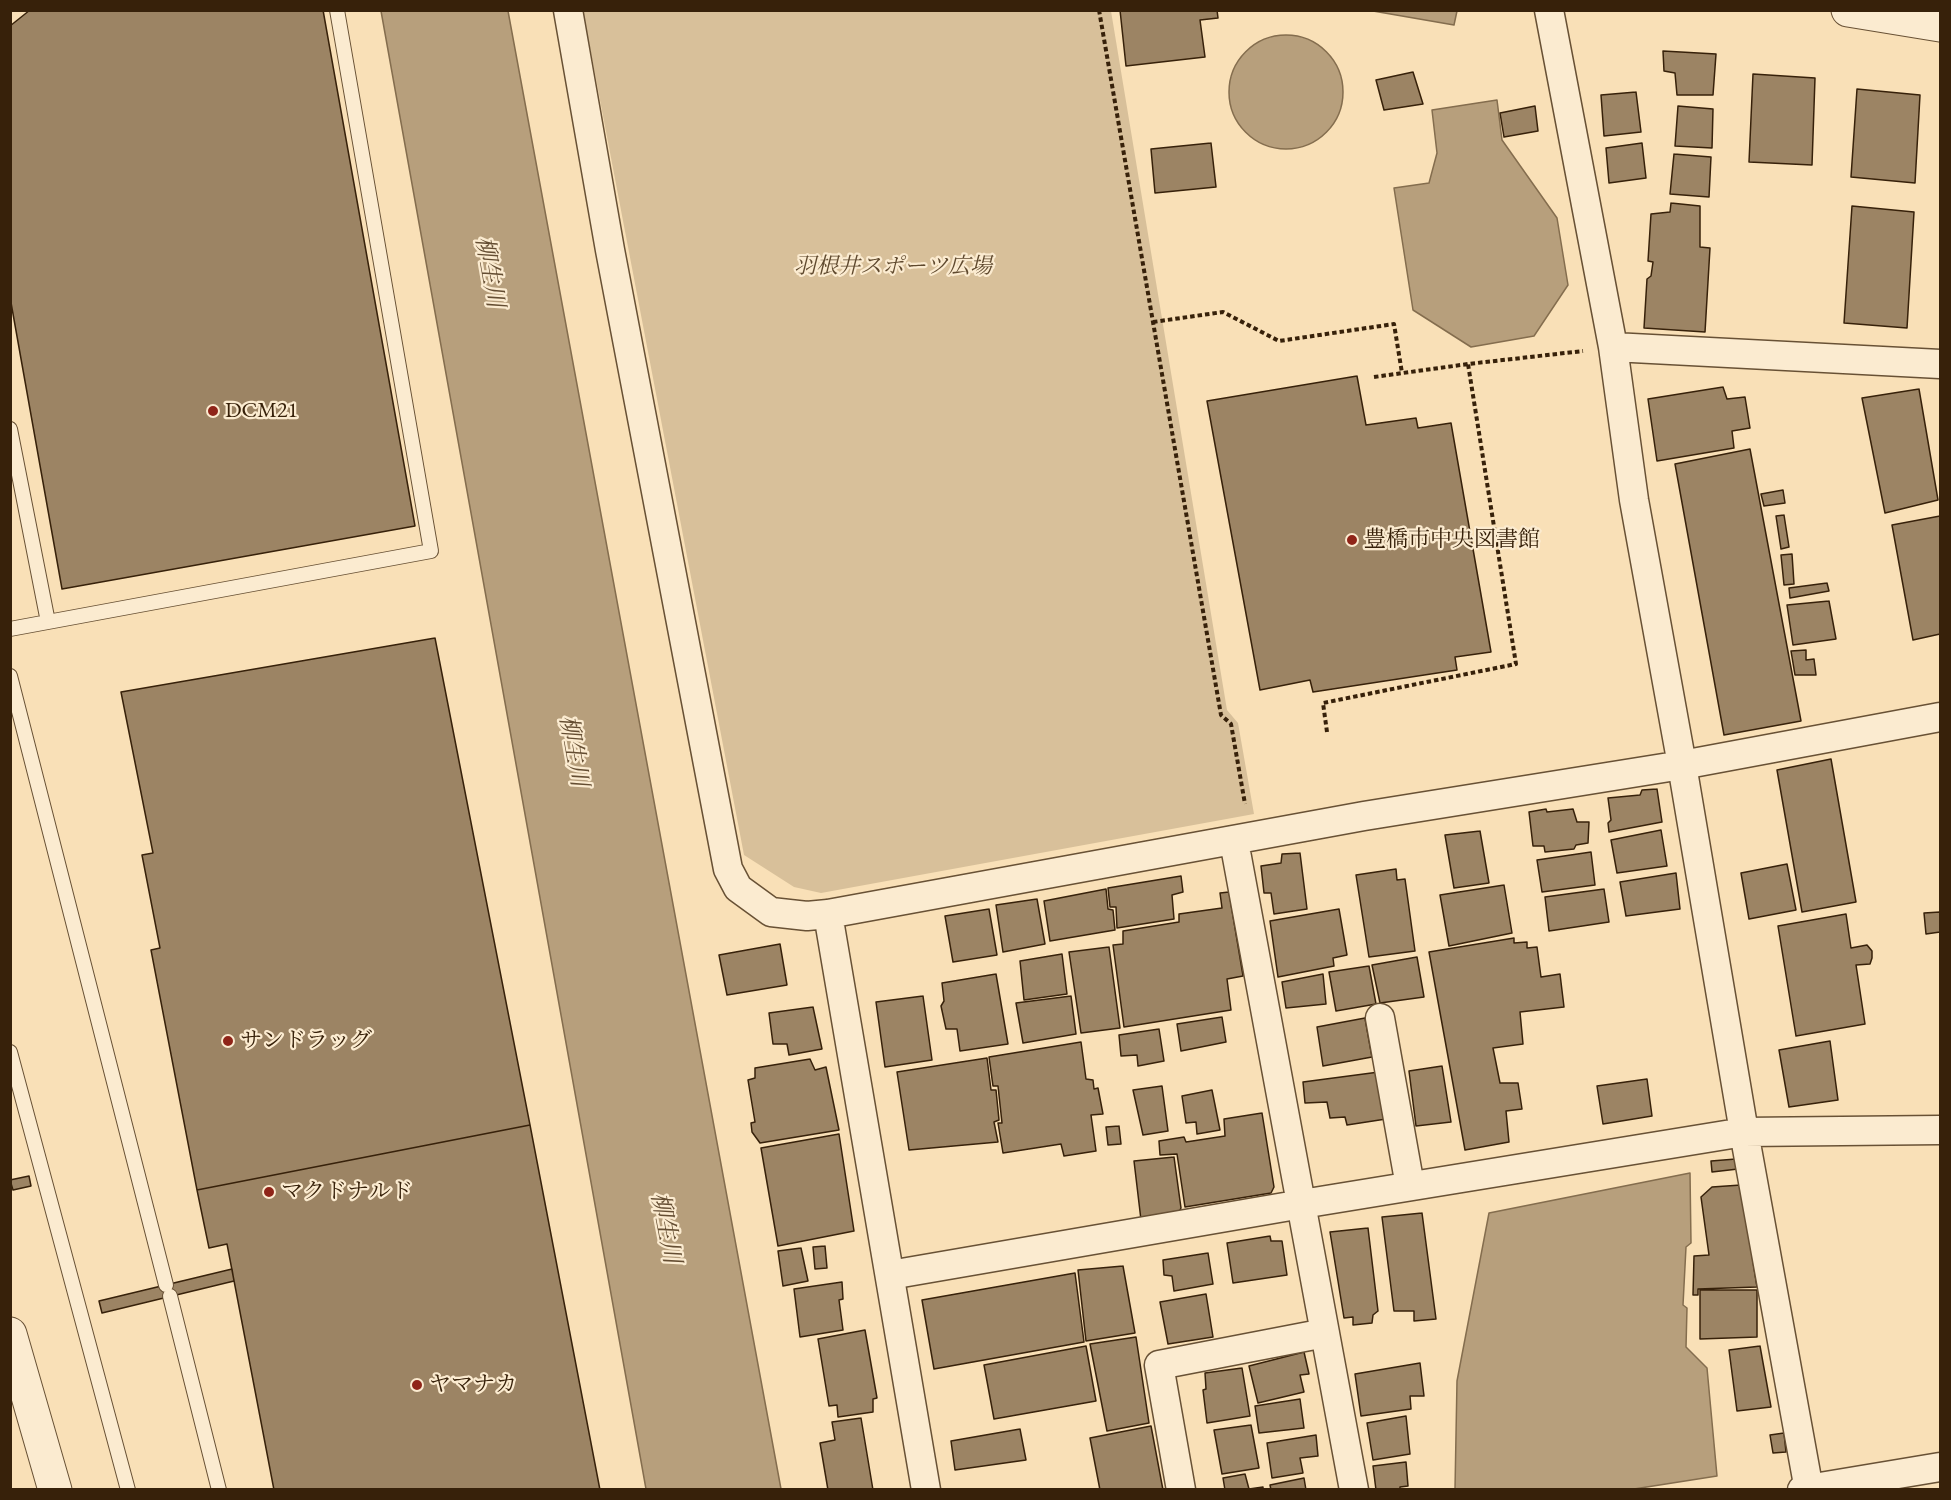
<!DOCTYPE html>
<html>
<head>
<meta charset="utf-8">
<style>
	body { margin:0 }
	#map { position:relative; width:1951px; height:1500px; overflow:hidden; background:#f9e0b7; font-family:"EB Garamond",serif }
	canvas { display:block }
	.frame { position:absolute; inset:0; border:12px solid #37210a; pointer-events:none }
</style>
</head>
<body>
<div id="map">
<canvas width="1951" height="1500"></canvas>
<div class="frame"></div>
</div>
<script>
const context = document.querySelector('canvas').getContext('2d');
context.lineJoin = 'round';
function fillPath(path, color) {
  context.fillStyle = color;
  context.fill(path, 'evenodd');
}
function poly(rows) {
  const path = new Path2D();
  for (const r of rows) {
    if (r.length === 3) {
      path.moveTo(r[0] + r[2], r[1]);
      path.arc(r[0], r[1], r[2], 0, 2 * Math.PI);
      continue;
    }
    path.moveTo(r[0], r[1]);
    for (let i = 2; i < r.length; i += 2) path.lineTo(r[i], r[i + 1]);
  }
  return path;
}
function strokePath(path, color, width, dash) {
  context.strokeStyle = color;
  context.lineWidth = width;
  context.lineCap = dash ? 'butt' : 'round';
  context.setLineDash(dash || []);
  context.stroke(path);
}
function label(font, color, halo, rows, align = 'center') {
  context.font = font + ' "EB Garamond","Noto Serif JP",serif';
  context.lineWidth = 4.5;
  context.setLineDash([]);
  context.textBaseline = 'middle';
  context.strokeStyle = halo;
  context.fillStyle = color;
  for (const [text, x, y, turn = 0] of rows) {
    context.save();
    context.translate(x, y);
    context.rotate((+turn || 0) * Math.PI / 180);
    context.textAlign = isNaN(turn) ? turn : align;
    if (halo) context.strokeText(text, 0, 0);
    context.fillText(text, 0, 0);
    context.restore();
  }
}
const green = poly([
	[583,11,1111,11,1227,710,1238,723,1254,814,821,893,794,887,744,855]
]);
const water = poly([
	[381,11,508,11,781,1489,646,1489,381,11],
	[1373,11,1457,10,1457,11,1454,25,1373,11],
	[1286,92,57],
	[1497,100,1502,140,1557,218,1568,285,1534,336,1471,347,1413,310,1394,188,1429,183,1437,153,1432,110,1497,100],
	[1690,1173,1691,1243,1686,1247,1683,1305,1687,1308,1686,1347,1707,1368,1717,1476,1634,1489,1455,1489,1457,1381,1489,1213,1690,1173]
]);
const building = poly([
	[30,10,323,10,415,526,62,589,10,297,10,26,30,10],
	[1120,10,1217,10,1218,18,1200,20,1205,57,1126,66,1120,10],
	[1663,51,1716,54,1713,95,1677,95,1675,73,1664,71,1663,51],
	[1413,72,1423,104,1384,110,1376,80,1413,72],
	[1753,74,1815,78,1812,165,1749,162,1753,74],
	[1857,89,1920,95,1915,183,1851,177,1857,89],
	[1636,92,1641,132,1604,136,1601,95,1636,92],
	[1535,106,1538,131,1504,137,1500,113,1535,106],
	[1678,106,1713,109,1712,148,1675,146,1678,106],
	[1211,143,1216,187,1155,193,1151,149,1211,143],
	[1642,143,1646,178,1609,183,1606,148,1642,143],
	[1674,154,1711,157,1709,197,1670,194,1674,154],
	[1671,203,1700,206,1700,247,1710,248,1705,332,1644,328,1647,279,1651,276,1653,262,1648,261,1651,214,1670,212,1671,203],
	[1852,206,1914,212,1907,328,1844,323,1852,206],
	[1357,376,1366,425,1416,418,1418,428,1451,423,1491,652,1455,657,1457,670,1313,692,1310,680,1260,690,1207,401,1357,376],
	[1723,387,1727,399,1745,397,1750,428,1732,431,1734,448,1657,461,1648,399,1723,387],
	[1919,389,1938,500,1885,513,1862,398,1919,389],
	[1750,449,1801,721,1724,735,1675,464,1750,449],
	[1783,490,1785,503,1764,506,1761,494,1783,490],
	[1784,515,1789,547,1781,549,1776,516,1784,515],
	[1940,516,1940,636,1940,634,1913,640,1892,525,1940,516],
	[1792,554,1794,584,1784,585,1781,555,1792,554],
	[1827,583,1829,591,1790,598,1789,588,1827,583],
	[1829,601,1836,639,1793,645,1787,605,1829,601],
	[435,638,530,1125,197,1190,151,950,160,948,142,855,153,853,121,692,435,638],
	[1806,650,1806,660,1814,659,1816,675,1795,675,1791,651,1806,650],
	[1831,759,1856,902,1802,912,1777,770,1831,759],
	[1657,789,1662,822,1609,832,1608,823,1611,820,1608,798,1640,795,1642,790,1657,789],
	[1546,809,1547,812,1573,809,1577,822,1589,822,1588,843,1576,845,1574,849,1545,852,1544,846,1533,846,1529,812,1546,809],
	[1661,830,1667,866,1617,873,1611,840,1661,830],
	[1480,831,1489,883,1454,888,1445,835,1480,831],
	[1591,852,1595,885,1542,892,1537,860,1591,852],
	[1300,853,1307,909,1274,914,1271,893,1264,893,1261,866,1281,863,1282,854,1300,853],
	[1787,864,1796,910,1749,919,1741,873,1787,864],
	[1396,869,1397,880,1405,879,1415,951,1369,957,1356,875,1396,869],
	[1676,873,1680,909,1626,916,1620,882,1676,873],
	[1181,876,1183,892,1172,895,1174,919,1117,928,1116,907,1110,907,1108,888,1181,876],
	[1504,885,1512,933,1449,946,1440,895,1504,885],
	[1106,889,1108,909,1113,910,1115,930,1050,941,1044,901,1106,889],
	[1604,889,1609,922,1549,931,1545,897,1604,889],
	[1229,892,1243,976,1227,979,1231,1010,1124,1027,1113,945,1123,944,1123,931,1179,922,1179,914,1222,908,1220,893,1229,892],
	[1037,899,1045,944,1003,952,996,905,1037,899],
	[989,909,997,955,953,962,945,916,989,909],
	[1339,909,1347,955,1333,958,1334,966,1278,977,1270,921,1339,909],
	[1940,912,1940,932,1926,934,1924,913,1940,912],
	[1846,914,1851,948,1867,945,1872,951,1872,958,1870,964,1856,965,1865,1024,1796,1036,1778,926,1846,914],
	[1514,938,1514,943,1527,942,1527,948,1537,947,1541,977,1560,974,1564,1007,1520,1012,1523,1044,1493,1048,1500,1083,1518,1083,1522,1109,1506,1111,1509,1142,1465,1150,1429,952,1514,938],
	[780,944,787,985,727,995,719,955,780,944],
	[1109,947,1120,1028,1081,1033,1069,952,1109,947],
	[1062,954,1067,994,1024,1000,1020,961,1062,954],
	[1417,957,1424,997,1380,1003,1372,965,1417,957],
	[1369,966,1376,1004,1336,1011,1329,972,1369,966],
	[996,974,1008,1044,960,1051,957,1029,946,1029,941,1006,944,1001,942,983,996,974],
	[1323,974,1326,1004,1286,1008,1282,982,1323,974],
	[923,996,932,1060,885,1067,876,1002,923,996],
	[1071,996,1076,1034,1023,1043,1016,1003,1071,996],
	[813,1007,822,1049,789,1055,787,1044,773,1044,769,1013,813,1007],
	[1222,1017,1226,1042,1181,1051,1177,1024,1222,1017],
	[1365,1018,1372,1057,1323,1066,1317,1027,1365,1018],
	[1159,1029,1164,1061,1138,1066,1137,1055,1121,1056,1119,1035,1159,1029],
	[1830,1041,1838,1100,1789,1107,1779,1050,1830,1041],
	[1081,1042,1086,1079,1093,1080,1094,1089,1098,1088,1103,1114,1091,1115,1096,1151,1064,1156,1061,1144,1003,1153,998,1123,1002,1123,998,1086,993,1086,989,1057,1081,1042],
	[987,1058,991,1090,996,1090,999,1120,994,1122,998,1142,909,1150,897,1072,987,1058],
	[810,1059,815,1070,826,1067,839,1130,760,1143,752,1132,751,1123,755,1122,748,1080,755,1078,755,1068,810,1059],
	[1442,1066,1451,1122,1416,1126,1409,1071,1442,1066],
	[1379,1072,1386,1119,1347,1125,1345,1117,1330,1118,1327,1102,1305,1103,1303,1082,1379,1072],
	[1647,1079,1652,1116,1603,1124,1597,1086,1647,1079],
	[1162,1086,1168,1131,1143,1135,1133,1090,1162,1086],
	[1212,1090,1220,1130,1197,1134,1196,1122,1186,1123,1182,1096,1212,1090],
	[1262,1113,1274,1187,1271,1193,1185,1207,1177,1154,1160,1155,1159,1141,1184,1137,1186,1142,1225,1136,1224,1119,1262,1113],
	[530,1125,600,1490,274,1490,227,1244,209,1248,197,1190,530,1125],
	[1119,1126,1121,1144,1108,1145,1106,1127,1119,1126],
	[839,1134,854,1231,778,1246,761,1148,839,1134],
	[1174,1157,1181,1208,1178,1214,1141,1220,1134,1161,1174,1157],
	[1736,1159,1738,1169,1712,1172,1711,1161,1736,1159],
	[29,1176,31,1186,13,1190,10,1180,29,1176],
	[1741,1185,1757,1287,1698,1289,1698,1295,1693,1295,1694,1256,1709,1255,1701,1197,1712,1187,1741,1185],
	[1422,1213,1436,1319,1414,1321,1414,1311,1394,1311,1382,1217,1422,1213],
	[1368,1228,1378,1311,1373,1315,1372,1323,1353,1325,1353,1317,1344,1318,1330,1232,1368,1228],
	[1270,1236,1271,1241,1282,1241,1287,1275,1233,1283,1227,1243,1270,1236],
	[825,1246,827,1268,815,1269,813,1247,825,1246],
	[801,1248,808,1281,783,1286,778,1251,801,1248],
	[1208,1253,1213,1284,1174,1291,1172,1276,1164,1275,1163,1260,1208,1253],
	[1123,1266,1135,1333,1086,1341,1078,1270,1123,1266],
	[232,1269,234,1281,102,1313,99,1301,232,1269],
	[1075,1273,1084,1342,934,1369,922,1300,1075,1273],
	[842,1282,843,1299,839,1300,843,1330,800,1337,794,1289,842,1282],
	[1700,1290,1757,1290,1757,1337,1700,1339,1700,1290],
	[1206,1294,1213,1337,1168,1344,1160,1302,1206,1294],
	[865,1330,877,1398,873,1399,873,1412,838,1417,837,1405,829,1406,818,1339,865,1330],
	[1136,1337,1149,1423,1107,1431,1090,1344,1136,1337],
	[1086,1346,1096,1401,994,1419,984,1365,1086,1346],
	[1760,1346,1771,1407,1737,1411,1729,1350,1760,1346],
	[1304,1352,1309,1374,1300,1375,1304,1392,1258,1403,1249,1366,1304,1352],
	[1420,1363,1424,1396,1410,1396,1411,1409,1361,1416,1355,1374,1420,1363],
	[1242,1368,1250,1416,1207,1423,1203,1390,1206,1389,1205,1373,1242,1368],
	[1300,1399,1304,1428,1259,1433,1255,1406,1300,1399],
	[1406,1416,1410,1454,1373,1460,1367,1423,1406,1416],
	[861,1418,873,1490,828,1490,820,1443,835,1440,832,1422,861,1418],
	[1251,1425,1259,1468,1222,1474,1214,1430,1251,1425],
	[1151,1426,1163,1490,1100,1490,1090,1438,1151,1426],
	[1020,1429,1026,1460,955,1470,951,1441,1020,1429],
	[1784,1433,1786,1452,1773,1453,1770,1435,1784,1433],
	[1316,1435,1318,1456,1300,1458,1303,1473,1272,1478,1267,1443,1316,1435],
	[1406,1462,1408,1486,1400,1487,1400,1490,1376,1490,1373,1466,1406,1462],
	[1245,1474,1249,1489,1263,1487,1263,1490,1225,1490,1223,1478,1245,1474],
	[1304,1478,1306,1490,1271,1490,1270,1485,1304,1478]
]);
const path = poly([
	[1099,10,1221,715,1231,724,1245,804],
	[1153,322,1223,312,1279,341,1394,324,1402,373],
	[1374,377,1468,364,1583,351],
	[1327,732,1323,703,1516,664,1468,364]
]);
const service = poly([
	[10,429,48,622],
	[10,629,431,551,337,10],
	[10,676,166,1285],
	[10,1052,128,1490],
	[170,1296,219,1490]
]);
const minor = poly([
	[568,10,610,250,728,869,738,888,771,912,807,916,828,914,1364,816,1682,765,1940,717],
	[1549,10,1613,347,1634,500,1682,765,1744,1132,1809,1490],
	[1613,347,1940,364],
	[1234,841,1354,1490],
	[828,914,926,1490],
	[1380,1018,1410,1186],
	[890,1275,1302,1204,1744,1132,1940,1130],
	[1181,1490,1159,1365,1325,1333],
	[1802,1490,1940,1467]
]);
const tertiary = poly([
	[1848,10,1940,25],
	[10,1334,55,1490]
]);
const markers = [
	[213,411,6,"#8f2418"],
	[1352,540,6,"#8f2418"],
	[228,1041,6,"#8f2418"],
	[269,1192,6,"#8f2418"],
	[417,1385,6,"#8f2418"]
];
const parkNames = [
	["羽根井スポーツ広場",893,267]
];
const poiNames = [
	["DCM21",225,411],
	["豊橋市中央図書館",1364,540],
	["サンドラッグ",240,1041],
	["マクドナルド",281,1192],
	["ヤマナカ",429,1385]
];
const waterNames = [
	["柳生川",489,272,80],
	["柳生川",573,751,80],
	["柳生川",665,1228,79]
];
fillPath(green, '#d8c09a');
fillPath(water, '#b79f7c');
strokePath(water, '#846d4e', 1.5);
fillPath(building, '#9c8464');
strokePath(building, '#37210a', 1.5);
strokePath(service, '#685135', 16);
strokePath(minor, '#685135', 31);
strokePath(tertiary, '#685135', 35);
strokePath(path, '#37210a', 4, [4.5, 3]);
strokePath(service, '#fbebd0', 14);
strokePath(minor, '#fbebd0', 28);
strokePath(tertiary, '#fbebd0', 33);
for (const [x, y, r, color] of markers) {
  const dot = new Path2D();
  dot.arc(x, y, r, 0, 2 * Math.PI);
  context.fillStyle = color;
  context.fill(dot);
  strokePath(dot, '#fbebd0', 2);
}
label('italic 22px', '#5f492e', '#fbebd0', parkNames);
label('22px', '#37210a', '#fbebd0', poiNames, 'left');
label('italic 24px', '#644d32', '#fbebd0', waterNames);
</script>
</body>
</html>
